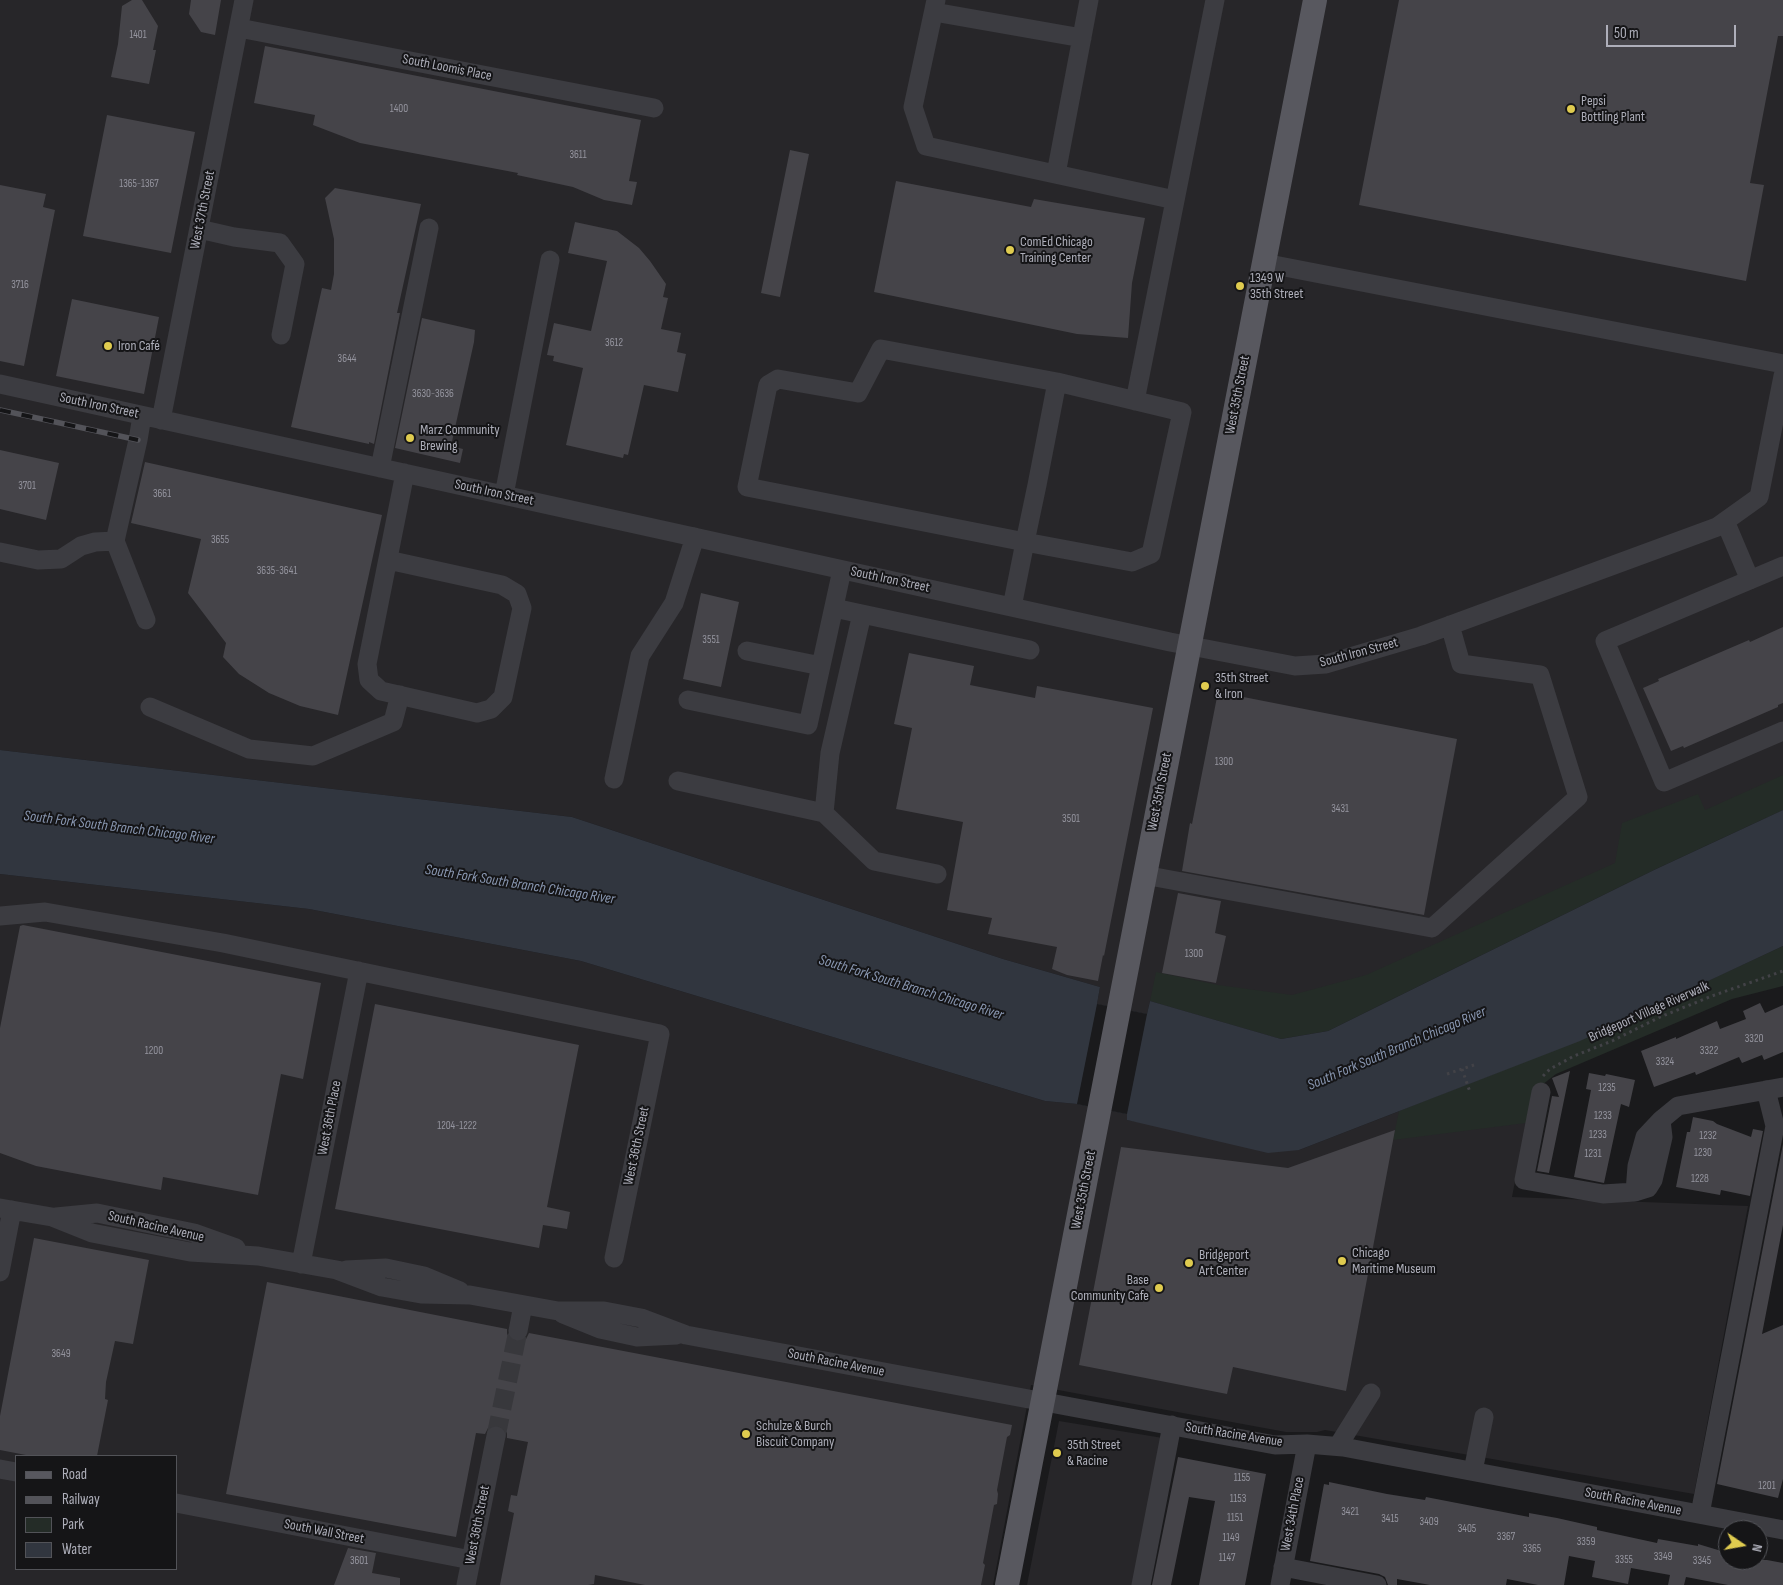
<!DOCTYPE html>
<html>
<head>
<meta charset="utf-8">
<style>
	body { margin:0 }
	#map { position:relative; width:1783px; height:1585px; overflow:hidden; background:#1a1a1c; font-family:"Sofia Sans Condensed",sans-serif }
	canvas { display:block }
	.legend { position:absolute; left:15px; top:1455px; width:162px; height:115px; box-sizing:border-box; background:#151517; border:1px solid #525358; margin:0; padding:6px 9px; list-style:none; font-size:15px; color:#aeafba }
	.legend li { display:flex; align-items:center; gap:10px; height:25px }
	.legend b { width:25px; border:1px solid #525358 }
	.north { position:absolute; left:1718px; top:1520px; width:50px; height:50px; box-sizing:border-box; background:#151517; border:1px solid #525358; border-radius:50%; rotate:102deg; font-size:14px; font-weight:700; line-height:20px; text-align:center; color:#aeafba }
	.north::after { content:''; display:block; margin:auto; width:18px; height:22px; background:#dfcb4f; clip-path:polygon(50% 0,100% 100%,50% 72%,0 100%) }
	.scale { position:absolute; left:1606px; top:25px; width:130px; height:22px; box-sizing:border-box; border:2px solid #aeafba; border-top:0; padding-left:6px; font-size:15px; line-height:18px; white-space:nowrap; color:#aeafba; -webkit-text-stroke:4px #151517; paint-order:stroke }
</style>
</head>
<body>
<div id="map">
<canvas width="1783" height="1585"></canvas>
<ul class="legend">
<li><b style="height:6px;background:#58585f"></b>Road</li>
<li><b style="height:6px;background:#535359"></b>Railway</li>
<li><b style="height:14px;background:#242c27"></b>Park</li>
<li><b style="height:14px;background:#31363f"></b>Water</li>
</ul>
<div class="north">N</div>
<div class="scale">50 m</div>
</div>
<script>
const context = document.querySelector('canvas').getContext('2d');
context.lineJoin = 'round';
function fillPath(path, color) {
  context.fillStyle = color;
  context.fill(path, 'evenodd');
}
function poly(rows) {
  const path = new Path2D();
  for (const r of rows) {
    path.moveTo(r[0], r[1]);
    for (let i = 2; i < r.length; i += 2) path.lineTo(r[i], r[i + 1]);
  }
  return path;
}
function strokePath(path, color, width, dash) {
  context.strokeStyle = color;
  context.lineWidth = width;
  context.lineCap = dash ? 'butt' : 'round';
  context.setLineDash(dash || []);
  context.stroke(path);
}
function label(font, color, halo, rows, align = 'center') {
  context.font = font + ' "Sofia Sans Condensed",sans-serif';
  context.lineWidth = 4;
  context.setLineDash([]);
  context.textBaseline = 'middle';
  context.strokeStyle = halo;
  context.fillStyle = color;
  for (const [text, x, y, turn = 0] of rows) {
    context.save();
    context.translate(x, y);
    context.rotate((+turn || 0) * Math.PI / 180);
    context.textAlign = isNaN(turn) ? turn : align;
    if (halo) context.strokeText(text, 0, 0);
    context.fillText(text, 0, 0);
    context.restore();
  }
}
const built = poly([
	[0,0,1783,0,1783,810,1281,1039,1150,1001,1147,1014,1097,1004,1100,987,1003,959,572,817,0,750],
	[0,874,309,909,581,961,1045,1101,1077,1104,1127,1114,1127,1120,1299,1150,1539,1057,1512,1197,1748,1206,1694,1494,1325,1430,1317,1432,1286,1432,1031,1385,993,1585,0,1585],
	[16,1456,176,1456,176,1569,16,1569],
	[1059,1421,1169,1439,1141,1585,1027,1585]
]);
const green = poly([
	[1783,775,1783,810,1654,870,1328,1031,1281,1039,1150,1001,1156,972,1218,985,1292,995,1366,975,1615,863,1622,823,1698,794,1705,810],
	[1783,946,1783,986,1732,999,1556,1074,1533,1092,1526,1123,1393,1140,1399,1111,1580,1040]
]);
const water = poly([
	[0,750,572,817,1003,959,1100,987,1097,1004,1147,1014,1150,1001,1281,1039,1328,1031,1654,870,1783,810,1783,946,1580,1041,1299,1150,1268,1153,1127,1120,1127,1114,1077,1104,1045,1101,581,961,309,909,0,874]
]);
const pier = poly([
	[1097,1004,1147,1014,1127,1114,1077,1104]
]);
const building = poly([
	[132,0,142,0,158,26,153,50,156,50,149,84,111,77,118,44,122,6],
	[191,0,221,0,215,35,201,32,189,14],
	[1399,0,1783,0,1783,36,1778,36,1750,183,1764,185,1746,281,1359,205],
	[265,46,641,120,629,181,637,182,632,205,604,200,573,187,517,175,518,173,360,143,313,125,315,115,254,103],
	[107,115,195,132,171,253,83,236],
	[790,150,809,154,780,297,761,293],
	[896,181,1031,207,1034,199,1145,218,1132,283,1128,338,1077,334,874,292],
	[0,185,46,194,43,207,55,210,24,366,0,361],
	[335,188,421,204,397,313,400,313,374,444,369,442,369,444,291,427,322,288,331,290,334,274,334,239,325,198],
	[575,222,617,231,639,248,650,261,666,284,663,297,668,298,661,329,681,333,677,352,686,354,678,392,644,385,628,455,624,454,623,458,566,445,583,368,553,361,554,356,547,355,554,323,591,331,607,261,568,253],
	[72,299,159,317,144,394,56,376],
	[422,318,475,330,474,342,451,446,463,449,460,463,395,448],
	[0,450,59,463,46,520,0,509],
	[145,462,382,515,338,715,300,706,269,693,239,674,223,657,226,643,188,593,201,539,131,523],
	[701,593,739,602,721,687,683,679],
	[1783,627,1783,703,1778,705,1778,707,1684,748,1683,746,1671,751,1643,688,1659,681,1658,679,1749,640,1750,642],
	[909,653,974,666,970,685,1035,698,1037,686,1153,708,1104,956,1103,955,1098,981,1067,975,1052,969,1057,947,988,934,992,918,947,910,963,822,896,809,912,728,894,724],
	[1218,692,1457,739,1424,915,1182,871,1190,823,1192,824],
	[1178,893,1221,901,1215,933,1226,936,1216,983,1162,973],
	[23,925,321,983,303,1079,281,1074,258,1195,163,1177,161,1190,36,1166,0,1153,0,1028,20,926],
	[1760,1003,1765,1013,1783,1005,1783,1052,1764,1060,1762,1055,1742,1063,1739,1057,1696,1075,1695,1072,1654,1087,1641,1051,1676,1037,1676,1039,1717,1021,1720,1029,1746,1019,1743,1011],
	[375,1004,579,1045,547,1207,570,1212,567,1229,543,1225,539,1248,335,1209],
	[1570,1071,1549,1173,1537,1171,1552,1096,1559,1097,1552,1078],
	[1589,1073,1605,1076,1606,1074,1635,1080,1629,1107,1621,1104,1604,1183,1574,1177,1591,1090,1586,1089],
	[1693,1117,1713,1121,1717,1124,1751,1137,1753,1129,1763,1131,1750,1196,1721,1190,1720,1195,1676,1187,1687,1132,1690,1132],
	[1395,1130,1346,1391,1233,1367,1227,1394,1079,1365,1121,1147,1288,1168],
	[1783,1144,1783,1225,1762,1334,1783,1325,1783,1479,1778,1498,1717,1484],
	[34,1238,149,1260,133,1344,115,1341,106,1382,105,1399,108,1400,97,1456,31,1456,0,1450,0,1416],
	[267,1282,507,1329,507,1334,510,1339,516,1342,522,1341,526,1339,529,1333,1012,1425,1010,1435,1007,1437,997,1490,998,1494,997,1504,994,1505,983,1563,985,1565,981,1585,645,1585,595,1575,594,1584,588,1585,500,1585,514,1513,508,1511,511,1495,517,1496,528,1442,507,1438,507,1433,504,1428,498,1425,492,1426,488,1428,485,1434,476,1433,456,1537,226,1494],
	[1178,1457,1266,1474,1245,1585,1199,1585,1215,1501,1189,1497,1171,1585,1152,1585],
	[1329,1482,1387,1494,1425,1500,1426,1497,1529,1517,1529,1513,1557,1518,1597,1527,1597,1530,1657,1543,1658,1539,1698,1546,1698,1544,1728,1553,1728,1560,1767,1560,1783,1563,1783,1585,1728,1585,1686,1577,1684,1585,1668,1585,1670,1575,1631,1568,1628,1584,1592,1577,1595,1561,1569,1556,1564,1585,1538,1585,1507,1579,1506,1585,1430,1585,1397,1579,1397,1585,1388,1585,1385,1577,1379,1574,1310,1561,1324,1484,1329,1485],
	[348,1548,376,1553,372,1573,400,1578,400,1585,334,1585]
]);
const minorTunnel = poly([
	[496,1436,518,1331]
]);
const path = poly([
	[1462,1069,1470,1092],
	[1447,1074,1477,1064],
	[1543,1076,1550,1069,1574,1056,1612,1041,1660,1017,1712,996,1783,971]
]);
const minor = poly([
	[936,0,913,107,926,146,1175,200],
	[934,12,1082,38],
	[239,28,654,108],
	[1056,174,1089,0],
	[199,229,234,237,280,243,295,264,281,335],
	[1264,263,1783,364],
	[0,384,1170,642,1295,666,1326,664,1421,636,1717,527,1759,497,1783,376],
	[1135,401,1215,0],
	[142,416,138,440,115,541,146,620],
	[161,420,244,0],
	[380,468,429,228],
	[504,495,550,260],
	[1725,521,1750,580],
	[0,552,38,560,61,559,81,546,95,542,115,541],
	[388,560,502,585,517,594,522,608,503,697,491,709,477,713,381,691,369,680,367,664,405,473],
	[1783,566,1605,641,1664,782,1783,731],
	[1012,607,1025,542,1037,485,1057,382,881,349,858,393,778,379,768,385,747,487,1025,542,1132,562,1151,554,1182,412,1057,382],
	[834,608,1030,650],
	[862,614,830,753,824,813,874,861,937,874],
	[747,651,821,666],
	[688,700,808,725,842,570],
	[150,707,249,749,313,756,393,722,400,695],
	[614,779,640,656,674,603,695,537],
	[678,781,824,813],
	[1144,875,1432,928,1578,797,1540,675,1461,664,1450,625],
	[0,916,45,912,223,943,660,1034,614,1258],
	[1541,1092,1524,1180,1603,1194,1635,1192,1648,1188,1653,1180,1663,1137,1661,1120],
	[1635,1192,1637,1166,1645,1137,1661,1120,1678,1106,1783,1087],
	[0,1208,52,1217,92,1233,190,1252,258,1256,337,1270,382,1287,421,1294,470,1295,558,1311,604,1311,641,1318,686,1335,1275,1445,1307,1444,1343,1447,1783,1530],
	[56,1217,97,1213,194,1233,236,1248],
	[301,1264,359,971],
	[346,1270,386,1268,424,1276,460,1291],
	[0,1272,12,1210],
	[563,1314,600,1329,637,1337,677,1335],
	[518,1331,523,1305],
	[1338,1446,1371,1393],
	[0,1469,16,1472],
	[1473,1471,1484,1417],
	[176,1503,471,1560],
	[1700,1514,1775,1126,1766,1090],
	[1283,1567,1377,1585],
	[466,1585,496,1436],
	[1141,1585,1172,1425],
	[1280,1585,1307,1444]
]);
const major = poly([
	[1007,1585,1315,0]
]);
const rail = poly([
	[0,410,138,440]
]);
const markers = [
	[1571,109,5,"#dfcb4f"],
	[1010,250,5,"#dfcb4f"],
	[1240,286,5,"#dfcb4f"],
	[108,346,5,"#dfcb4f"],
	[410,438,5,"#dfcb4f"],
	[1205,686,5,"#dfcb4f"],
	[1342,1261,5,"#dfcb4f"],
	[1189,1263,5,"#dfcb4f"],
	[1159,1288,5,"#dfcb4f"],
	[746,1434,5,"#dfcb4f"],
	[1057,1453,5,"#dfcb4f"]
];
const numberNames = [
	["1401",138,35],
	["1400",399,109],
	["3611",578,155],
	["1365-1367",139,184],
	["3716",20,285],
	["3612",614,343],
	["3644",347,359],
	["3630-3636",433,394],
	["3701",27,486],
	["3661",162,494],
	["3655",220,540],
	["3635-3641",277,571],
	["3551",711,640],
	["1300",1224,762],
	["3431",1340,809],
	["3501",1071,819],
	["1300",1194,954],
	["3320",1754,1039],
	["1200",154,1051],
	["3322",1709,1051],
	["3324",1665,1062],
	["1235",1607,1088],
	["1233",1603,1116],
	["1204-1222",457,1126],
	["1233",1598,1135],
	["1232",1708,1136],
	["1230",1703,1153],
	["1231",1593,1154],
	["1228",1700,1179],
	["3649",61,1354],
	["1155",1242,1478],
	["1201",1767,1486],
	["1153",1238,1499],
	["3421",1350,1512],
	["1151",1235,1518],
	["3415",1390,1519],
	["3409",1429,1522],
	["3405",1467,1529],
	["3367",1506,1537],
	["1149",1231,1538],
	["3359",1586,1542],
	["3365",1532,1549],
	["3349",1663,1557],
	["1147",1227,1558],
	["3355",1624,1560],
	["3601",359,1561],
	["3345",1702,1561]
];
const streetNames = [
	["South Loomis Place",447,68,11],
	["West 37th Street",203,210,-79],
	["West 35th Street",1238,395,-79],
	["South Iron Street",99,406,12],
	["South Iron Street",494,493,12],
	["South Iron Street",890,580,12],
	["South Iron Street",1359,653,-15],
	["West 35th Street",1160,792,-79],
	["Bridgeport Village Riverwalk",1649,1012,-24],
	["West 36th Place",330,1118,-79],
	["West 36th Street",637,1146,-78],
	["West 35th Street",1084,1190,-79],
	["South Racine Avenue",156,1227,13],
	["South Racine Avenue",836,1363,11],
	["South Racine Avenue",1234,1435,9],
	["South Racine Avenue",1633,1502,11],
	["West 34th Place",1293,1514,-79],
	["West 36th Street",478,1525,-79],
	["South Wall Street",324,1532,11]
];
const poiNames = [
	["Pepsi",1581,101],
	["Bottling Plant",1581,117],
	["ComEd Chicago",1020,242],
	["Training Center",1020,258],
	["1349 W",1250,278],
	["35th Street",1250,294],
	["Iron Café",118,346],
	["Marz Community",420,430],
	["Brewing",420,446],
	["35th Street",1215,678],
	["& Iron",1215,694],
	["Chicago",1352,1253],
	["Maritime Museum",1352,1269],
	["Bridgeport",1199,1255],
	["Art Center",1199,1271],
	["Base",1149,1280,"right"],
	["Community Cafe",1149,1296,"right"],
	["Schulze & Burch",756,1426],
	["Biscuit Company",756,1442],
	["35th Street",1067,1445],
	["& Racine",1067,1461]
];
const waterNames = [
	["South Fork South Branch Chicago River",119,828,7],
	["South Fork South Branch Chicago River",520,885,9],
	["South Fork South Branch Chicago River",911,988,17],
	["South Fork South Branch Chicago River",1397,1049,-23]
];
fillPath(built, '#272629');
fillPath(green, '#242c27');
fillPath(water, '#31363f');
fillPath(pier, '#1a1a1c');
fillPath(building, '#454449');
strokePath(minorTunnel, '#38383c', 19, [19, 9]);
strokePath(path, '#424247', 3, [2.5, 4]);
strokePath(minor, '#3c3c41', 19);
strokePath(major, '#58585f', 24);
strokePath(rail, '#535359', 5.5);
strokePath(rail, '#151517', 4, [11]);
for (const [x, y, r, color] of markers) {
  const dot = new Path2D();
  dot.arc(x, y, r, 0, 2 * Math.PI);
  context.fillStyle = color;
  context.fill(dot);
  strokePath(dot, '#151517', 2);
}
label('11px', '#94949e', null, numberNames);
label('14px', '#aeafba', '#151517', streetNames);
label('14px', '#aeafba', '#151517', poiNames, 'left');
label('italic 15px', '#8997b1', '#151517', waterNames);
</script>
</body>
</html>
